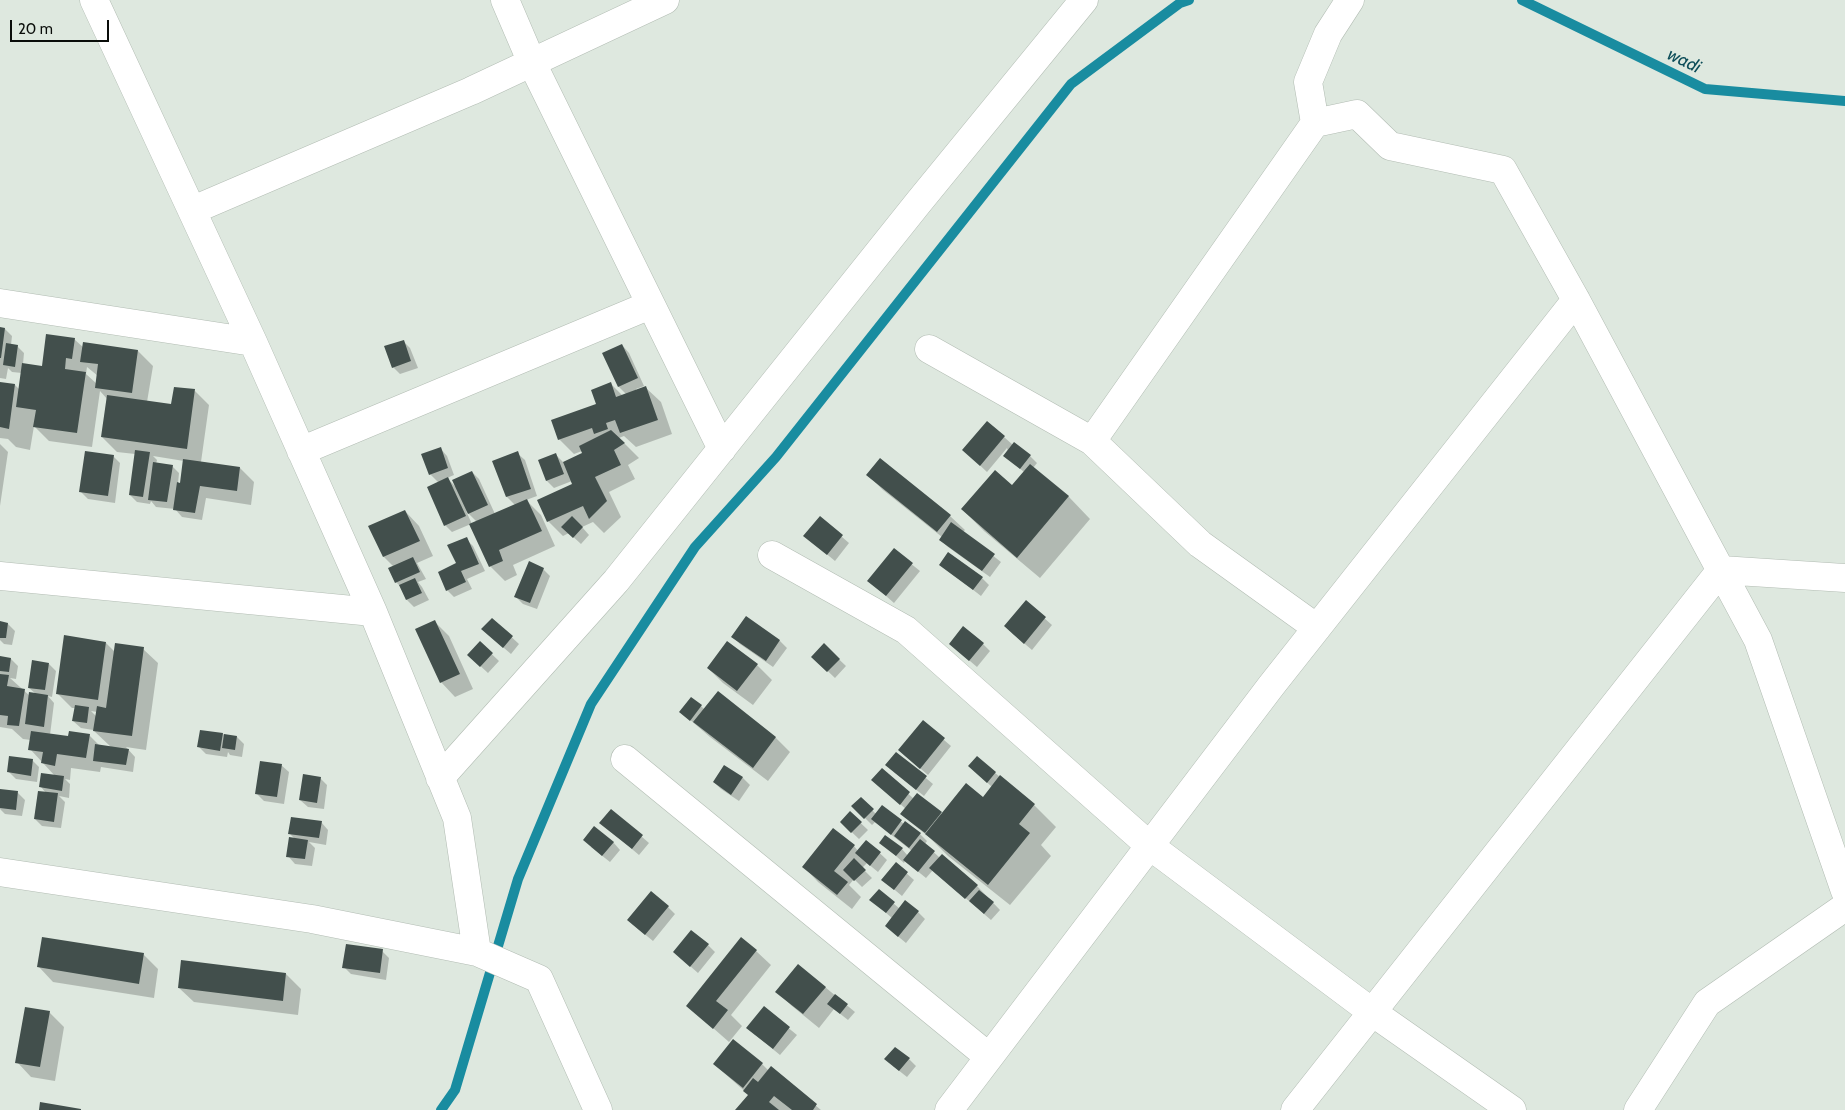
<!DOCTYPE html>
<html>
<head>
<meta charset="utf-8">
<style>
	body { margin:0 }
	#map { position:relative; width:1845px; height:1110px; overflow:hidden; background:#dee8df; font-family:Cabin,sans-serif }
	canvas { display:block }
	.scale { position:absolute; left:10px; top:20px; width:99px; height:22px; box-sizing:border-box; border:2px solid #0a0d0a; border-top:0; padding-left:6px; font-size:15px; line-height:18px; white-space:nowrap; color:#0a0d0a; -webkit-text-stroke:4px #dee8df; paint-order:stroke }
</style>
</head>
<body>
<div id="map">
<canvas width="1845" height="1110"></canvas>
<div class="scale">20 m</div>
</div>
<script>
const context = document.querySelector('canvas').getContext('2d');
context.lineJoin = 'round';
function fillPath(path, color) {
  context.fillStyle = color;
  context.fill(path, 'evenodd');
}
function poly(rows) {
  const path = new Path2D();
  for (const r of rows) {
    path.moveTo(r[0], r[1]);
    for (let i = 2; i < r.length; i += 2) path.lineTo(r[i], r[i + 1]);
  }
  return path;
}
function strokePath(path, color, width, dash) {
  context.strokeStyle = color;
  context.lineWidth = width;
  context.lineCap = dash ? 'butt' : 'round';
  context.setLineDash(dash || []);
  context.stroke(path);
}
function label(font, color, halo, rows, align = 'center') {
  context.font = font + ' Cabin,sans-serif';
  context.lineWidth = 5;
  context.setLineDash([]);
  context.textBaseline = 'middle';
  context.strokeStyle = halo;
  context.fillStyle = color;
  for (const [text, x, y, turn = 0] of rows) {
    context.save();
    context.translate(x, y);
    context.rotate((+turn || 0) * Math.PI / 180);
    context.textAlign = isNaN(turn) ? turn : align;
    if (halo) context.strokeText(text, 0, 0);
    context.fillText(text, 0, 0);
    context.restore();
  }
}
const shadow = poly([
	[0,328,5,329,12,336,11,345,17,346,24,353,23,364,43,368,74,339,84,348,84,343,138,351,153,366,147,402,172,405,195,391,209,405,201,462,240,468,254,482,251,505,206,498,202,520,182,517,175,509,156,507,151,501,150,504,137,502,130,495,135,454,117,452,102,437,108,400,100,391,92,447,49,441,34,426,30,450,16,447,8,439,0,438,0,383,15,385,20,390,22,373,12,372,8,368,6,379,0,378],
	[87,367,98,376,97,384,86,374],
	[153,456,184,461,181,484,178,484,179,473,172,466,156,464,157,460],
	[403,341,410,348,418,368,400,374,393,367],
	[622,345,629,353,644,386,636,389,636,391,646,388,661,402,672,434,636,447,624,436,619,438,639,458,628,465,635,479,609,492,621,517,604,533,593,522,582,527,589,535,581,544,569,533,563,536,548,521,574,485,572,481,554,488,547,481,540,461,556,455,564,463,583,454,582,451,574,454,559,439,598,405,611,384,623,396,627,395,619,387,604,354],
	[1004,437,1013,445,1030,456,1037,463,1033,468,1069,497,1090,519,1040,578,984,531,962,509,1012,486,1024,472,1012,462,1007,448,987,472,971,457],
	[0,444,8,452,0,506],
	[440,448,447,456,454,475,447,478,458,489,472,472,479,479,495,514,515,505,507,497,494,461,517,453,525,460,537,496,526,500,541,515,555,546,513,565,517,575,505,581,490,566,471,524,452,532,445,525,439,483,430,474],
	[466,511,477,522,472,524],
	[113,456,120,463,115,503,88,499,81,492],
	[868,475,950,516,965,530,963,532,1001,562,990,577,948,547,941,540,942,537,883,490],
	[405,511,419,526,433,556,417,563,426,579,418,582,422,587,429,600,414,607,407,600,401,587,396,582,394,567,384,557,370,527],
	[820,518,849,543,835,561,805,536],
	[466,539,473,546,485,571,467,579,472,589,454,597,447,590],
	[894,550,920,571,894,603,869,581],
	[949,554,982,578,989,585,981,596,941,565],
	[543,569,550,576,537,609,523,604,516,597],
	[1026,602,1052,625,1032,650,1012,633],
	[746,618,780,641,787,648,773,667,740,644,733,637],
	[492,619,519,644,511,654,490,636],
	[435,622,449,636,473,689,455,697,441,682],
	[0,623,8,624,15,631,12,645,4,644,0,640],
	[106,643,115,652,143,649,158,663,146,750,126,747,135,757,133,772,101,767,100,772,71,768,70,780,65,779,70,784,69,798,59,796,65,802,61,828,42,826,35,819,46,793,41,787,55,776,30,749,31,740,23,739,12,729,0,727,0,658,11,659,18,666,16,679,10,678,30,696,36,694,29,688,49,664,56,671,52,697,48,696,54,703,50,735,69,738,89,735,100,746,111,747,93,730,81,728,73,721,75,708,72,708,57,693],
	[91,711,97,712,96,716],
	[480,643,499,661,488,673,476,662],
	[728,643,757,665,772,680,753,705,723,683,708,668],
	[950,644,983,644,990,651,977,667],
	[824,645,846,666,835,678,813,657],
	[718,693,776,738,790,752,768,781,710,737,681,712,701,706,705,710],
	[923,722,951,746,928,775,907,757],
	[222,734,237,737,244,744,242,757,230,755,228,752,227,757,206,754,199,747],
	[896,753,933,784,924,796,894,772],
	[977,758,1034,805,1056,827,1041,845,1051,856,1010,905,948,856,929,837,909,821,906,809,880,787,882,770,914,799,942,815,983,799,992,787,977,773],
	[32,760,39,767,37,782,16,779,9,772],
	[281,765,289,772,284,804,264,801,257,794],
	[724,766,743,778,750,785,739,801,721,789,714,782],
	[320,778,327,785,324,809,308,807,300,800],
	[0,790,18,793,25,800,22,816,5,814,0,809],
	[861,799,876,814,882,806,904,824,920,834,927,841,925,844,940,858,942,856,977,886,1000,910,991,920,933,870,926,878,905,861,904,863,881,843,902,849,908,856,912,851,875,822,872,825,853,806],
	[611,810,649,843,639,855,601,823],
	[850,813,868,830,859,839,841,822],
	[321,822,328,830,326,845,309,842,315,848,312,866,295,864,288,856,296,840,290,834],
	[867,841,887,860,878,872,867,863,862,868,872,878,862,887,854,879,849,885,861,897,852,909,818,882,804,867,854,846,858,851],
	[613,842,620,850,610,862,591,847],
	[896,864,914,880,902,896,883,880],
	[879,891,900,909,918,912,925,919,906,943,894,933,892,918,871,900],
	[668,907,675,914,653,941,636,927],
	[708,945,715,952,698,973,682,959],
	[382,951,389,958,386,980,351,974,344,967],
	[756,951,771,965,731,1015,742,1026,729,1042,688,1006],
	[143,954,158,969,154,998,53,982,39,967],
	[182,962,286,974,301,989,298,1015,194,1002,179,988],
	[825,987,855,1012,848,1020,834,1009,819,1028,792,1006,777,992],
	[764,1008,797,1035,780,1055,747,1028],
	[49,1012,64,1027,55,1081,31,1077,17,1062],
	[909,1059,916,1066,907,1077,893,1066],
	[714,1064,762,1064,769,1071,771,1068,821,1110,737,1110,749,1095]
]);
const stream = poly([
	[1522,0,1705,89,1845,101],
	[441,1110,455,1090,518,879,591,704,695,547,776,457,1071,84,1180,3,1189,0]
]);
const building = poly([
	[0,327,5,328,1,358,0,358],
	[46,334,75,338,72,359,66,358,65,369,86,372,77,433,33,427,36,410,16,407,22,363,42,366],
	[404,340,411,361,392,368,384,346],
	[83,342,138,350,132,393,95,388,98,364,80,362],
	[6,343,18,345,15,367,3,365],
	[622,344,638,378,618,387,602,353],
	[0,382,15,384,9,429,0,427],
	[611,382,616,397,646,386,658,420,620,433,615,420,606,423,608,429,594,434,592,428,558,440,551,420,596,404,591,390],
	[174,387,195,389,187,449,101,437,107,395,171,404],
	[987,421,1005,436,980,466,962,450],
	[611,430,625,443,614,450,621,465,595,477,607,501,589,519,583,506,547,522,537,500,572,484,563,462,582,453,579,446],
	[1014,442,1031,455,1020,469,1003,456],
	[441,447,448,468,429,475,421,454],
	[135,450,150,452,143,497,129,495],
	[85,451,114,455,108,496,79,492],
	[518,451,531,489,506,497,492,461],
	[556,453,564,474,546,481,538,460],
	[880,458,951,515,937,532,866,475],
	[183,459,240,467,237,491,200,486,195,513,173,510,177,482,180,483],
	[153,462,173,465,167,502,148,500],
	[1030,464,1069,496,1017,558,961,509,995,470,1012,485],
	[472,471,488,505,468,514,452,480],
	[448,477,466,516,444,526,427,487],
	[527,499,542,531,499,550,503,561,489,567,469,524],
	[405,510,420,541,383,557,368,526],
	[572,516,583,527,573,538,561,527],
	[820,516,843,535,827,555,803,536],
	[951,522,995,554,982,571,939,540],
	[467,537,479,564,461,571,466,582,446,591,438,572,456,563,447,545],
	[894,548,913,563,886,596,867,581],
	[948,552,983,577,973,590,939,565],
	[413,557,420,572,395,583,388,568],
	[529,561,544,568,530,603,514,597],
	[415,578,422,593,406,600,399,585],
	[1026,600,1046,617,1024,644,1004,626],
	[746,616,780,640,766,661,731,637],
	[492,618,513,636,503,648,481,629],
	[435,620,460,674,440,683,415,629],
	[0,621,8,623,6,638,0,638],
	[963,626,984,643,969,661,949,644],
	[64,635,106,642,98,700,56,694],
	[480,641,493,653,480,667,467,655],
	[727,641,758,664,737,691,707,668],
	[115,643,144,647,132,736,93,731,97,706,106,708],
	[824,643,840,659,827,672,811,657],
	[0,656,11,658,9,672,0,671],
	[32,660,49,663,45,690,28,688],
	[0,674,9,675,7,686,25,689,19,726,7,725,8,716,0,715],
	[718,691,776,737,753,768,693,722],
	[29,692,48,695,44,727,25,724],
	[691,697,702,705,690,721,679,712],
	[75,705,89,707,87,723,72,721],
	[923,720,945,738,920,769,898,750],
	[200,730,223,733,220,751,197,747],
	[31,731,68,736,69,731,90,734,86,758,57,754,55,766,41,763,43,752,28,750],
	[224,734,237,736,235,750,222,748],
	[95,744,129,749,126,765,93,761],
	[896,752,927,776,916,790,885,765],
	[9,756,33,759,31,776,7,772],
	[977,756,996,772,987,783,968,766],
	[260,761,282,764,277,797,255,794],
	[724,765,743,777,731,795,713,782],
	[882,768,910,792,900,805,871,780],
	[41,773,64,776,62,791,39,787],
	[303,774,321,777,317,803,299,800],
	[1000,775,1035,804,1019,824,1030,833,988,885,925,834,966,783,983,797],
	[0,789,18,791,16,810,0,808],
	[38,791,58,793,54,822,34,819],
	[917,793,942,812,925,833,900,814],
	[861,797,874,809,864,819,851,806],
	[882,805,902,820,891,835,871,819],
	[611,809,643,835,632,849,599,823],
	[850,811,862,822,851,833,840,822],
	[291,817,322,821,319,838,288,834],
	[905,821,921,833,909,848,894,836],
	[594,826,614,842,602,856,583,840],
	[833,828,855,845,834,871,848,882,837,895,802,867],
	[885,835,903,848,896,856,879,843],
	[289,837,308,840,305,859,286,857],
	[920,839,935,851,918,872,903,860],
	[866,840,881,852,870,866,855,853],
	[942,854,978,885,965,899,929,868],
	[854,858,866,870,854,881,843,870],
	[896,862,908,872,894,890,881,880],
	[879,889,895,902,886,913,869,900],
	[979,890,994,902,984,914,969,901],
	[651,891,669,906,645,935,627,920],
	[905,900,919,911,898,937,885,926],
	[691,930,709,944,690,967,673,952],
	[42,937,144,953,139,984,37,967],
	[741,937,757,950,716,1001,728,1010,713,1029,686,1006],
	[346,944,383,949,380,973,342,968],
	[181,960,286,973,283,1001,178,988],
	[798,964,826,987,803,1014,775,992],
	[835,994,848,1004,840,1014,827,1004],
	[764,1006,790,1027,773,1049,746,1028],
	[25,1007,50,1011,40,1067,15,1063],
	[733,1039,763,1063,743,1088,713,1064],
	[895,1047,910,1058,899,1071,884,1059],
	[771,1066,817,1104,813,1110,792,1110,774,1096,769,1102,779,1110,735,1110,748,1095,743,1091,753,1078,758,1082],
	[40,1102,81,1109,81,1110,39,1110]
]);
const street = poly([
	[94,0,253,342,373,612,457,818,477,952],
	[505,0,532,63,722,449],
	[1315,123,1308,82,1328,34,1350,0],
	[193,210,471,91,665,0],
	[0,303,253,342],
	[929,349,1092,441,1200,544,1317,628],
	[1092,441,1315,123,1357,114,1390,146,1503,170,1576,300,1758,640,1845,891],
	[301,451,650,305],
	[772,555,906,630,1150,846,1372,1012,1512,1110],
	[0,576,373,612],
	[625,759,989,1057],
	[440,778,616,581,918,203,1084,0],
	[0,872,312,919,477,952,539,979,598,1110],
	[949,1110,1271,686,1576,300],
	[1295,1110,1721,570,1845,578],
	[1638,1110,1707,1003,1845,907]
]);
const waterNames = [
	["wadi",1684,61,26]
];
fillPath(shadow, '#0003');
strokePath(stream, '#198ca0', 10);
fillPath(building, '#424f4c');
strokePath(street, '#b2bcb3', 29);
strokePath(street, '#fff', 28);
label('italic 18px', '#0c4c58', '#dee8df', waterNames);
</script>
</body>
</html>
